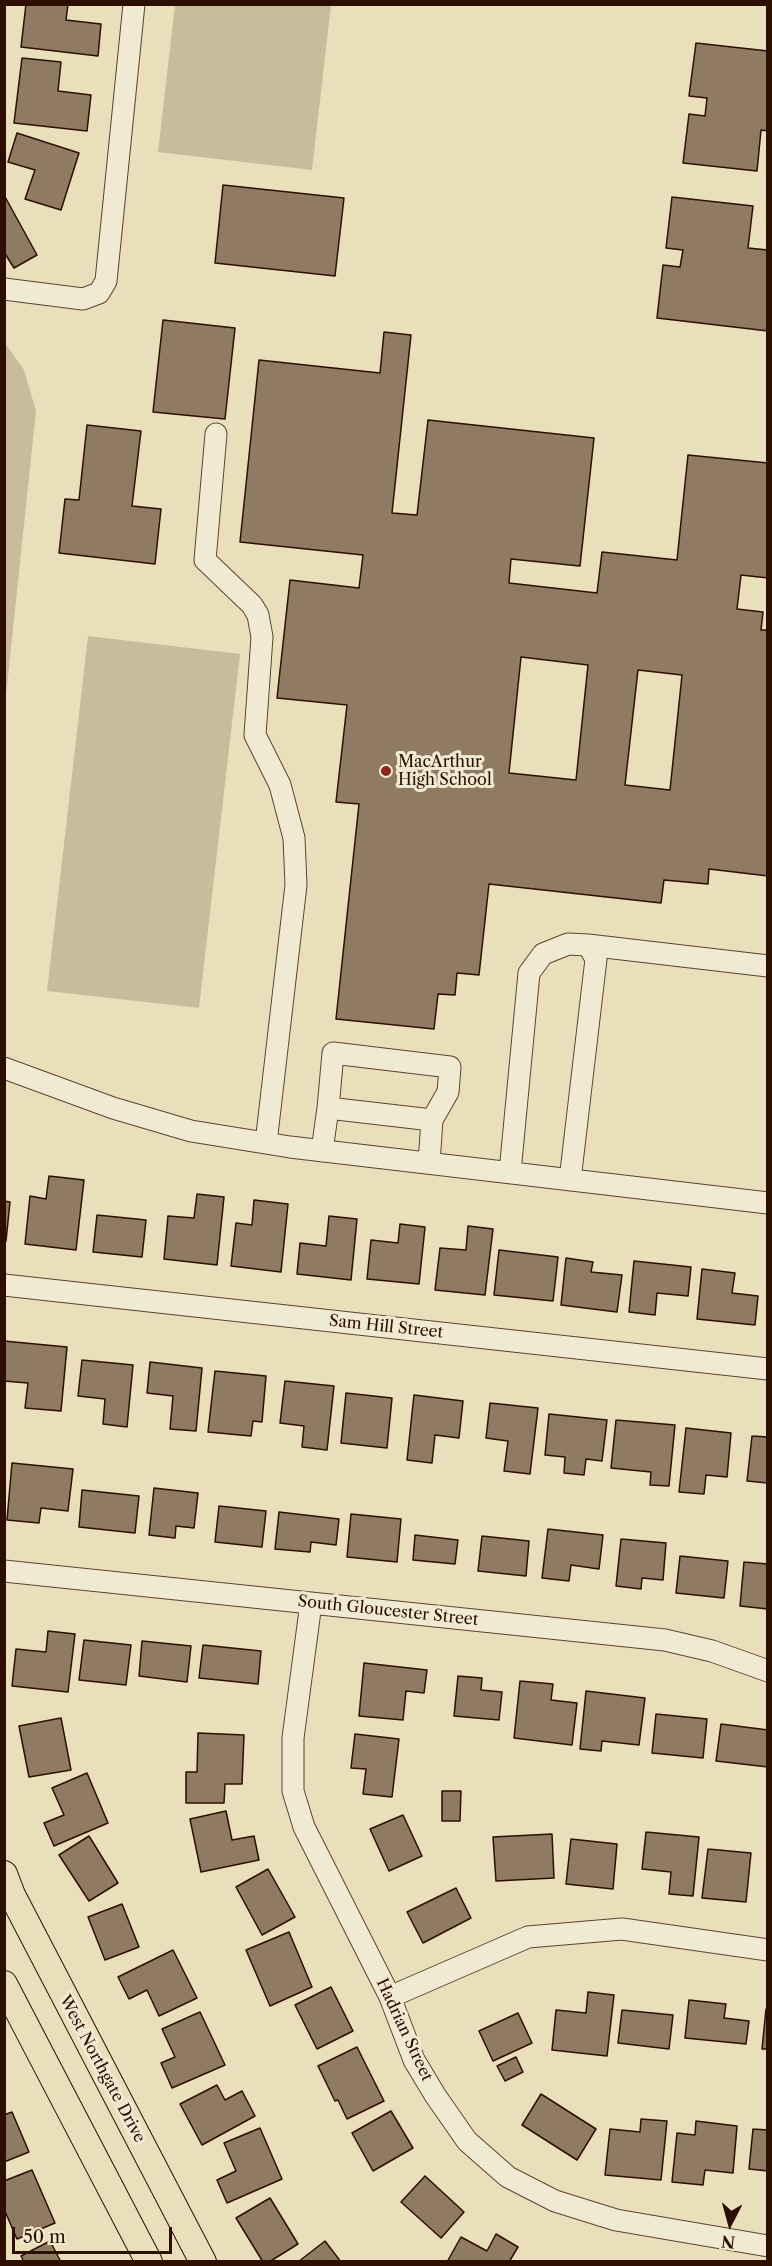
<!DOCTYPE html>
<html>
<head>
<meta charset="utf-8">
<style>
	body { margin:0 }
	#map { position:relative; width:772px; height:2266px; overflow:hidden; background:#e9dfbb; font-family:"Libre Caslon Text",serif }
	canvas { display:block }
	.frame { position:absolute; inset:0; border:6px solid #2d0f01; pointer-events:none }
	.north { position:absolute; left:700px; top:2194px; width:60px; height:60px; -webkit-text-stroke:4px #f1ead3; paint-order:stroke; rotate:186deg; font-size:16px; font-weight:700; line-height:24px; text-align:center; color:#2d0f01 }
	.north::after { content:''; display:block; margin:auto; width:21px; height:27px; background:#2d0f01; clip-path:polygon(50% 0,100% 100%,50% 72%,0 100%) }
	.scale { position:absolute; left:12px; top:2227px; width:160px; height:27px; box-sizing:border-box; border:3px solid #2d0f01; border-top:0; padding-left:8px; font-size:18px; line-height:21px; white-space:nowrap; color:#2d0f01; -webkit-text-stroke:4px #f1ead3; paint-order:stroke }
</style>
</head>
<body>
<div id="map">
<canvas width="772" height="2266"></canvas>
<div class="frame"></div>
<div class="north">N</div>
<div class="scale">50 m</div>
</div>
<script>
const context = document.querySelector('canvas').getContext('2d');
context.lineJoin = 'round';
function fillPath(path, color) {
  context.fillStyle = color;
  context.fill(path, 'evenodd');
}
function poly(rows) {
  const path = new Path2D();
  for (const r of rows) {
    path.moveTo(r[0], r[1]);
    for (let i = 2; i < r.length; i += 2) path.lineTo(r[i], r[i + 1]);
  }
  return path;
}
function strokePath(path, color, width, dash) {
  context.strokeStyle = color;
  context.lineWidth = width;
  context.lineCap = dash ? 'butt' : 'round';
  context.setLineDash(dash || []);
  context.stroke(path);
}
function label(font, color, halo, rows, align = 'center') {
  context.font = font + ' "Libre Caslon Text",serif';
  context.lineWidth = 6;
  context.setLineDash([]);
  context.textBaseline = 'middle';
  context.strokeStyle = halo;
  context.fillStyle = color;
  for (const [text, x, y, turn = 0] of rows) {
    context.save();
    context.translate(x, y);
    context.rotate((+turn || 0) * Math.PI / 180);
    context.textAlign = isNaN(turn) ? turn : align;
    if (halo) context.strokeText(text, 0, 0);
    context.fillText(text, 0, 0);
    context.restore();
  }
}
const green = poly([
	[175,5,331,5,312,170,158,152],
	[5,343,24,370,36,411,5,705],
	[88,636,240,654,199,1008,47,991]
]);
const building = poly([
	[26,4,68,4,66,20,101,24,98,56,21,47,26,4],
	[696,43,768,51,768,131,761,130,757,171,683,163,689,114,705,116,707,98,689,96,696,43],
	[22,58,61,62,58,91,91,95,87,131,14,123,22,58],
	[17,133,79,153,61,210,25,199,35,170,8,162,17,133],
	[223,185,344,198,335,276,215,263,223,185],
	[4,195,37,255,14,268,4,252,4,195],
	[672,197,753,206,748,248,768,250,768,331,657,318,663,265,680,267,683,250,666,248,672,197],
	[163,320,235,328,225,419,153,412,163,320],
	[384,332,411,335,392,513,417,515,428,420,594,438,580,566,511,559,509,583,597,593,602,552,677,560,688,455,768,463,768,578,741,575,737,609,763,612,761,630,768,630,768,876,709,869,708,884,664,880,661,903,489,884,479,975,457,973,455,995,438,994,434,1029,336,1019,359,804,336,802,347,705,277,698,290,580,359,588,363,555,240,542,259,360,380,373,384,332],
	[521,657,588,665,576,780,509,773,521,657],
	[638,670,682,675,670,790,625,785,638,670],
	[87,425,141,431,132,506,161,509,155,564,59,553,65,499,79,500,87,425],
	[49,1176,84,1180,76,1250,25,1244,30,1196,46,1199,49,1176],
	[197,1194,224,1197,217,1265,164,1259,168,1216,194,1218,197,1194],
	[254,1200,288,1204,281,1272,231,1266,236,1223,252,1225,254,1200],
	[4,1201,10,1202,6,1241,4,1240,4,1201],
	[97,1215,146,1220,142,1257,93,1252,97,1215],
	[329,1216,357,1219,351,1280,297,1274,300,1243,326,1246,329,1216],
	[400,1224,425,1227,419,1284,367,1279,371,1240,398,1243,400,1224],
	[468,1226,493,1229,485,1295,435,1290,440,1248,466,1250,468,1226],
	[499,1250,558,1257,553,1301,494,1295,499,1250],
	[566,1258,593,1262,591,1272,622,1275,617,1312,561,1305,566,1258],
	[634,1261,691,1267,688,1296,657,1293,655,1315,629,1312,634,1261],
	[702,1269,735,1273,732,1293,758,1296,755,1325,697,1319,702,1269],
	[4,1341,67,1347,61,1411,25,1408,28,1383,4,1381,4,1341],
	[82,1360,133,1365,127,1427,103,1424,105,1399,78,1396,82,1360],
	[150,1362,202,1368,196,1431,170,1429,173,1396,147,1393,150,1362],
	[215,1371,266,1376,262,1422,253,1421,251,1436,208,1432,215,1371],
	[285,1381,334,1386,327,1450,302,1447,304,1426,280,1423,285,1381],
	[346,1393,392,1398,387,1448,341,1443,346,1393],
	[414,1395,463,1401,459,1438,435,1435,432,1463,407,1460,414,1395],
	[490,1403,538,1408,530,1474,504,1471,508,1441,486,1438,490,1403],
	[549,1414,607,1420,602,1461,586,1459,584,1475,564,1473,565,1457,545,1455,549,1414],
	[616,1420,675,1425,669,1486,650,1485,651,1472,611,1468,616,1420],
	[686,1428,731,1433,727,1477,706,1475,704,1494,679,1492,686,1428],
	[752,1436,768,1437,768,1483,747,1481,752,1436],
	[12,1463,73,1469,68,1511,41,1508,39,1523,7,1520,12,1463],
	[154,1488,198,1493,194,1528,176,1526,175,1538,149,1535,154,1488],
	[82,1490,139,1496,135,1533,79,1527,82,1490],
	[219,1506,266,1511,262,1547,215,1542,219,1506],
	[279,1512,339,1519,336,1545,311,1542,310,1552,275,1549,279,1512],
	[351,1514,401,1519,397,1562,347,1557,351,1514],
	[548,1529,603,1535,599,1569,571,1565,569,1581,542,1578,548,1529],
	[415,1535,458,1540,455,1564,413,1560,415,1535],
	[482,1536,529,1541,526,1576,478,1571,482,1536],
	[621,1539,666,1543,663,1580,642,1578,641,1589,616,1586,621,1539],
	[680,1556,728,1561,724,1598,676,1593,680,1556],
	[744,1562,768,1564,768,1609,740,1606,744,1562],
	[48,1631,75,1634,68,1692,12,1686,16,1649,46,1652,48,1631],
	[84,1640,131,1645,126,1685,79,1680,84,1640],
	[142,1641,191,1646,187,1682,139,1676,142,1641],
	[203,1645,261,1651,258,1684,199,1678,203,1645],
	[364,1663,427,1670,424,1693,406,1691,403,1720,359,1716,364,1663],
	[458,1676,482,1678,481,1690,502,1692,499,1720,454,1716,458,1676],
	[520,1681,553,1684,551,1700,577,1703,572,1745,514,1738,520,1681],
	[586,1691,645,1698,639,1745,602,1741,601,1751,580,1749,586,1691],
	[656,1714,707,1719,703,1758,652,1753,656,1714],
	[61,1718,71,1770,29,1777,19,1726,61,1718],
	[721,1724,768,1730,768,1767,716,1761,721,1724],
	[198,1733,244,1735,242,1784,225,1784,224,1803,186,1803,186,1772,197,1772,198,1733],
	[355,1734,399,1739,392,1797,363,1794,366,1769,351,1768,355,1734],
	[87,1773,108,1823,54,1846,44,1823,64,1815,52,1788,87,1773],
	[442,1791,461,1791,460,1821,442,1821,442,1791],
	[226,1811,232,1840,254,1836,259,1860,201,1872,190,1819,226,1811],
	[403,1815,422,1856,389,1871,370,1829,403,1815],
	[646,1832,699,1837,693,1896,669,1894,671,1872,642,1869,646,1832],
	[552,1834,554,1878,496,1881,493,1837,552,1834],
	[89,1836,118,1883,89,1901,59,1855,89,1836],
	[571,1839,617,1844,613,1889,566,1884,571,1839],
	[708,1849,751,1853,746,1902,702,1898,708,1849],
	[268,1869,295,1917,262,1935,236,1887,268,1869],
	[456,1888,471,1918,423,1943,407,1912,456,1888],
	[122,1904,139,1947,105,1960,88,1917,122,1904],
	[289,1932,312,1987,270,2006,246,1950,289,1932],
	[173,1950,197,1998,159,2016,147,1990,129,1999,118,1977,173,1950],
	[331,1987,353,2031,317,2049,295,2005,331,1987],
	[588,1992,614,1995,607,2056,552,2050,556,2010,586,2013,588,1992],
	[689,2000,726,2004,724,2018,749,2021,746,2044,685,2038,689,2000],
	[766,2009,768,2009,768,2049,762,2049,766,2009],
	[622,2010,673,2015,669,2049,618,2043,622,2010],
	[200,2012,225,2065,172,2088,161,2063,175,2057,162,2029,200,2012],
	[518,2013,532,2043,493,2061,479,2031,518,2013],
	[357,2047,384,2101,347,2119,338,2100,335,2101,318,2066,357,2047],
	[516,2057,523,2072,505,2081,497,2066,516,2057],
	[217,2085,225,2100,242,2091,255,2116,202,2145,180,2104,217,2085],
	[541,2094,596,2129,577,2160,522,2125,541,2094],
	[391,2111,413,2148,373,2171,352,2133,391,2111],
	[12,2112,29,2152,4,2162,4,2115,12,2112],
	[641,2119,667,2121,661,2180,605,2175,610,2129,640,2132,641,2119],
	[696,2121,737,2126,733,2173,705,2170,703,2185,672,2182,677,2133,695,2135,696,2121],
	[260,2128,282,2179,227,2203,217,2180,236,2171,224,2143,260,2128],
	[753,2129,768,2130,768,2171,749,2169,753,2129],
	[32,2170,55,2223,17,2239,4,2209,4,2181,32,2170],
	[425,2176,464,2212,441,2238,401,2202,425,2176],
	[270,2198,298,2244,269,2262,263,2262,236,2218,270,2198],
	[496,2234,518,2247,509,2262,447,2262,461,2237,487,2251,496,2234],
	[50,2241,61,2262,24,2262,21,2256,50,2241],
	[325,2241,341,2262,298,2262,325,2241]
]);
const minor = poly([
	[4,289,83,299,99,293,106,281,134,4],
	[216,434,205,560,252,605,258,615,262,637,255,735,280,785,294,838,296,885,266,1143],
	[588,945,768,966],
	[4,1068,113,1108,191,1131,290,1147,768,1203],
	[328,1108,333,1053,450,1067,448,1092,432,1120],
	[322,1151,328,1108,432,1120,429,1163],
	[510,1172,529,973,543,954,568,944,588,945,596,959,570,1180],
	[4,1285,768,1369],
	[4,1571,665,1640,712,1651,768,1671],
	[311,1603,293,1738,293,1791,304,1827,390,1997,414,2060,435,2095,467,2141,508,2177,555,2201,616,2220,768,2246],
	[390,1997,528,1937,622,1929,768,1950]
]);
const major = poly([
	[4,1874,12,1895,203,2262],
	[4,1984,149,2262]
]);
const markers = [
	[386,771,6,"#8f2418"]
];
const poiNames = [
	["MacArthur",398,762],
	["High School",398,780]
];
const streetNames = [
	["Sam Hill Street",386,1327,6],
	["South Gloucester Street",388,1611,6],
	["Hadrian Street",404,2030,65],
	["West Northgate Drive",102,2069,62]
];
fillPath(green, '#c9bc9b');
fillPath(building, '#8f7b62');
strokePath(building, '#2d0f01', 1.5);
strokePath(minor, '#5c4330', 23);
strokePath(major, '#2d0f01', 28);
strokePath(minor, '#f1ead3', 21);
strokePath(major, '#e9dfbb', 26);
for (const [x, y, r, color] of markers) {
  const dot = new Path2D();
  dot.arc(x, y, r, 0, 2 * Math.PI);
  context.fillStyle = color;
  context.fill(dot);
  strokePath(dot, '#f1ead3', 2);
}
label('16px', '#2d0f01', '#f1ead3', poiNames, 'left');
label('16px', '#2d0f01', '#f1ead3', streetNames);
</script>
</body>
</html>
